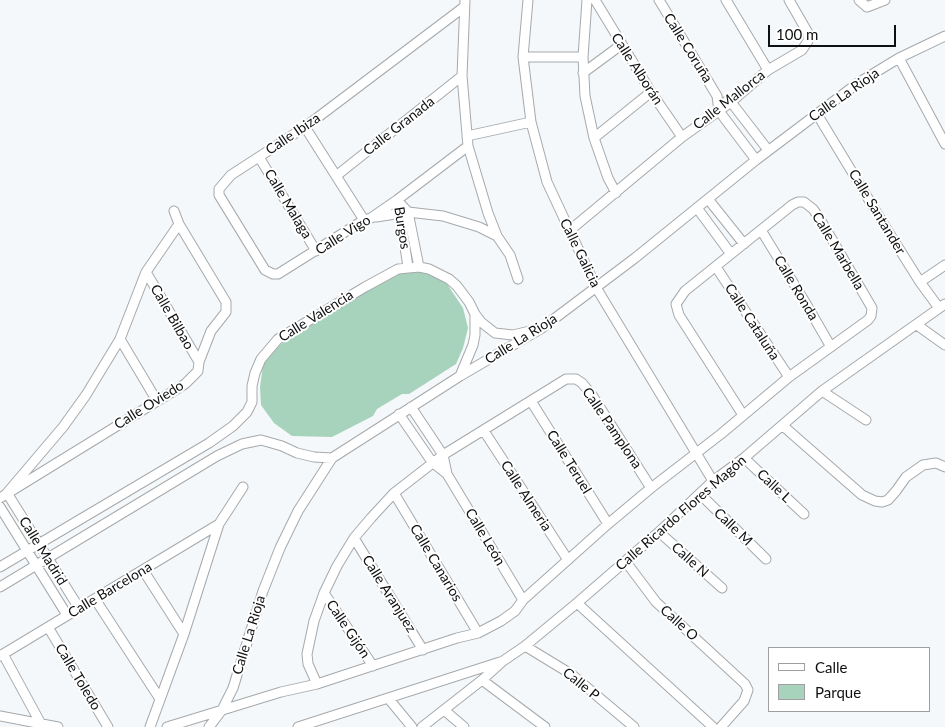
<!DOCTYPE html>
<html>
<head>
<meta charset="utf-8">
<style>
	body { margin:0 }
	#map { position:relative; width:945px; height:727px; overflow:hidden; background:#f4f8fa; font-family:Lato,sans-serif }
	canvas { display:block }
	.legend { position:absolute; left:768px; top:647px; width:162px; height:65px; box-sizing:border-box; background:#fff; border:1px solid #9f9fa0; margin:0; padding:6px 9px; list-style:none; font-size:15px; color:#0f1011 }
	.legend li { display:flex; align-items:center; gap:10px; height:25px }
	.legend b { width:25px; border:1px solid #9f9fa0 }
	.scale { position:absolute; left:768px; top:25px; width:128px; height:22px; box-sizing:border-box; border:2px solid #0f1011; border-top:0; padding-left:6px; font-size:15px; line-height:18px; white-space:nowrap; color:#0f1011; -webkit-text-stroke:4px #fff; paint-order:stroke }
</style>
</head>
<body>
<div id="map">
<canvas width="945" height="727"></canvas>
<ul class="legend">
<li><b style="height:6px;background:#fff"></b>Calle</li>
<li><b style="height:14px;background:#a7d2bb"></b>Parque</li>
</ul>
<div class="scale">100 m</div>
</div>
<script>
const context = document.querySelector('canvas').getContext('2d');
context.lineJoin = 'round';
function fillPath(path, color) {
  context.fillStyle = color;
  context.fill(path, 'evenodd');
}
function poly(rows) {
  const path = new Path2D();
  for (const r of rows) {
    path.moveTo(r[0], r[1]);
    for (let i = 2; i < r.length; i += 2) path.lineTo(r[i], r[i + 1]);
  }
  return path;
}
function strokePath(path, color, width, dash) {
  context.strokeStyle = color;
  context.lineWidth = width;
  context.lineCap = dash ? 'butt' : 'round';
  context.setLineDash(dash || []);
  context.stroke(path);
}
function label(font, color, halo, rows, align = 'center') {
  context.font = font + ' Lato,sans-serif';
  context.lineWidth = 4;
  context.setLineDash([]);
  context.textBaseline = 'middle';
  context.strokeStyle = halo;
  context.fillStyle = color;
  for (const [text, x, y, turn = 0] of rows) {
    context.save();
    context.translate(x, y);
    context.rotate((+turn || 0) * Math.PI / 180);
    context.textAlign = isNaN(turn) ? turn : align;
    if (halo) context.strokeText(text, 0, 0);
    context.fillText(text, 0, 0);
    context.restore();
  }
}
const green = poly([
	[426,270,447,284,463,308,468,328,463,348,456,364,409,394,402,394,377,409,373,416,332,437,292,436,274,423,261,405,260,387,263,365,276,347,400,271]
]);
const minor = poly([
	[465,0,462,76,468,146,488,213,497,236,510,255,518,279],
	[528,0,523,57,531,122,547,182,597,289,713,481],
	[587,0,583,57,585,96,594,138,608,178,616,193],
	[595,0,651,92,682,137],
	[659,0,717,96,719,111,756,160],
	[726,0,768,70],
	[859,0,867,7,885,0],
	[464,7,305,127,231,175,219,189,219,195,265,270,273,274,278,274,364,220,371,218,397,200,468,146],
	[523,57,583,57],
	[899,58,945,144],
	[583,73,621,45],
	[727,101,731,102,768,150],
	[817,114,886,228,920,282,939,308],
	[305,127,364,220],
	[467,136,531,122],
	[594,138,651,92],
	[259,157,316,251],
	[336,176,462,76],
	[708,199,744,244],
	[397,200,408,212,419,267],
	[399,208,408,267],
	[697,208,731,254],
	[376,217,408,212,443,216,479,227,497,236],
	[761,230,805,302,831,347],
	[569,231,682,137,731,102,768,70,802,50,808,41,808,33,789,0],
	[716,267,789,377],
	[146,272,199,362],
	[920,282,945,265],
	[917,325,945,345],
	[120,339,157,401],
	[460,376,473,345,475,335,475,315],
	[822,391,866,420],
	[531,401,608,524],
	[411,407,443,455,447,474,523,600],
	[399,414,432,462,447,474],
	[782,425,862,495,875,501,882,502,888,500,896,491,906,477,923,465,936,463,945,467],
	[484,431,568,560],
	[744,458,804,514],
	[651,488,721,434,789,377,868,320,871,316,872,308,820,219,813,209,804,202,798,202,792,205,731,254,685,291,676,304,679,315,743,415],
	[394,493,478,633],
	[700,494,766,559],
	[0,498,185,384,198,371,199,362,211,331,226,312,226,302,179,224,174,211],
	[0,507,67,615],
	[659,532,722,588],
	[354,538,423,650],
	[626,562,656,602,745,684,748,690,744,701,721,727],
	[0,567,209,443,233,426,247,412,252,402,252,386,255,373,261,359,278,339,365,287,398,269,419,267,429,269,449,279,457,286,469,302,475,314,481,322,495,333,513,335,530,331],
	[143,570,184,634],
	[0,587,217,456,242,444,261,440,282,446,297,453,314,457,332,458],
	[324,593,373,666],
	[95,599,160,699],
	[577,603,713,727],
	[79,608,7,493,63,427,86,395,120,339,146,272,179,224],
	[48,627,108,727],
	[525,646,571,674,634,727],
	[3,654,41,724],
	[0,656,219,524],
	[482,680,545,727],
	[388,698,412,727],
	[444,710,464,727],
	[0,716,58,727],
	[150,727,184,634,219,524,243,487],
	[167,727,281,692,317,684,457,638,478,633,501,621,515,611,523,600,608,524,651,488,592,395,582,383,576,379,566,379,443,455,394,493,371,518,354,538,337,566,324,593,314,621,307,654,308,664,317,684],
	[209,727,222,710,233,688,263,591,280,548,298,511,332,458,460,376,542,328,635,258,756,160,858,83,899,58,945,36],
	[298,727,500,662],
	[422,727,482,680,503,661,525,646,577,603,659,532,713,481,744,458,822,391,945,304]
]);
const streetNames = [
	["Calle Coruña",688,48,58],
	["Calle Alborán",637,69,57],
	["Calle La Rioja",844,95,-35],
	["Calle Mallorca",729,100,-38],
	["Calle Granada",399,126,-38],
	["Calle Ibiza",293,134,-34],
	["Calle Malaga",288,204,59],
	["Calle Santander",877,212,59],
	["Burgos",402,228,81],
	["Calle Vigo",343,235,-32],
	["Calle Marbella",838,251,59],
	["Calle Galicia",580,253,64],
	["Calle Ronda",796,288,59],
	["Calle Valencia",316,316,-32],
	["Calle Bilbao",172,317,60],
	["Calle Cataluña",752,322,57],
	["Calle La Rioja",521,339,-32],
	["Calle Oviedo",149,405,-32],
	["Calle Pamplona",612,428,56],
	["Calle Teruel",569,462,58],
	["Calle L",774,486,43],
	["Calle Almeria",526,496,57],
	["Calle Ricardo Flores Magón",681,513,-41],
	["Calle M",733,527,44],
	["Calle León",485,537,59],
	["Calle Madrid",43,551,58],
	["Calle N",690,560,42],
	["Calle Canarios",436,563,59],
	["Calle Barcelona",110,590,-31],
	["Calle Aranjuez",389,594,58],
	["Calle O",679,623,42],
	["Calle Gijón",348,629,56],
	["Calle La Rioja",249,635,-73],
	["Calle Toledo",78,677,59],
	["Calle P",581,684,39]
];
fillPath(green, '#a7d2bb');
strokePath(minor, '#a6a9ac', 11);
strokePath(minor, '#fff', 9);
label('14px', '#0f1011', '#fff', streetNames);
</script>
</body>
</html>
